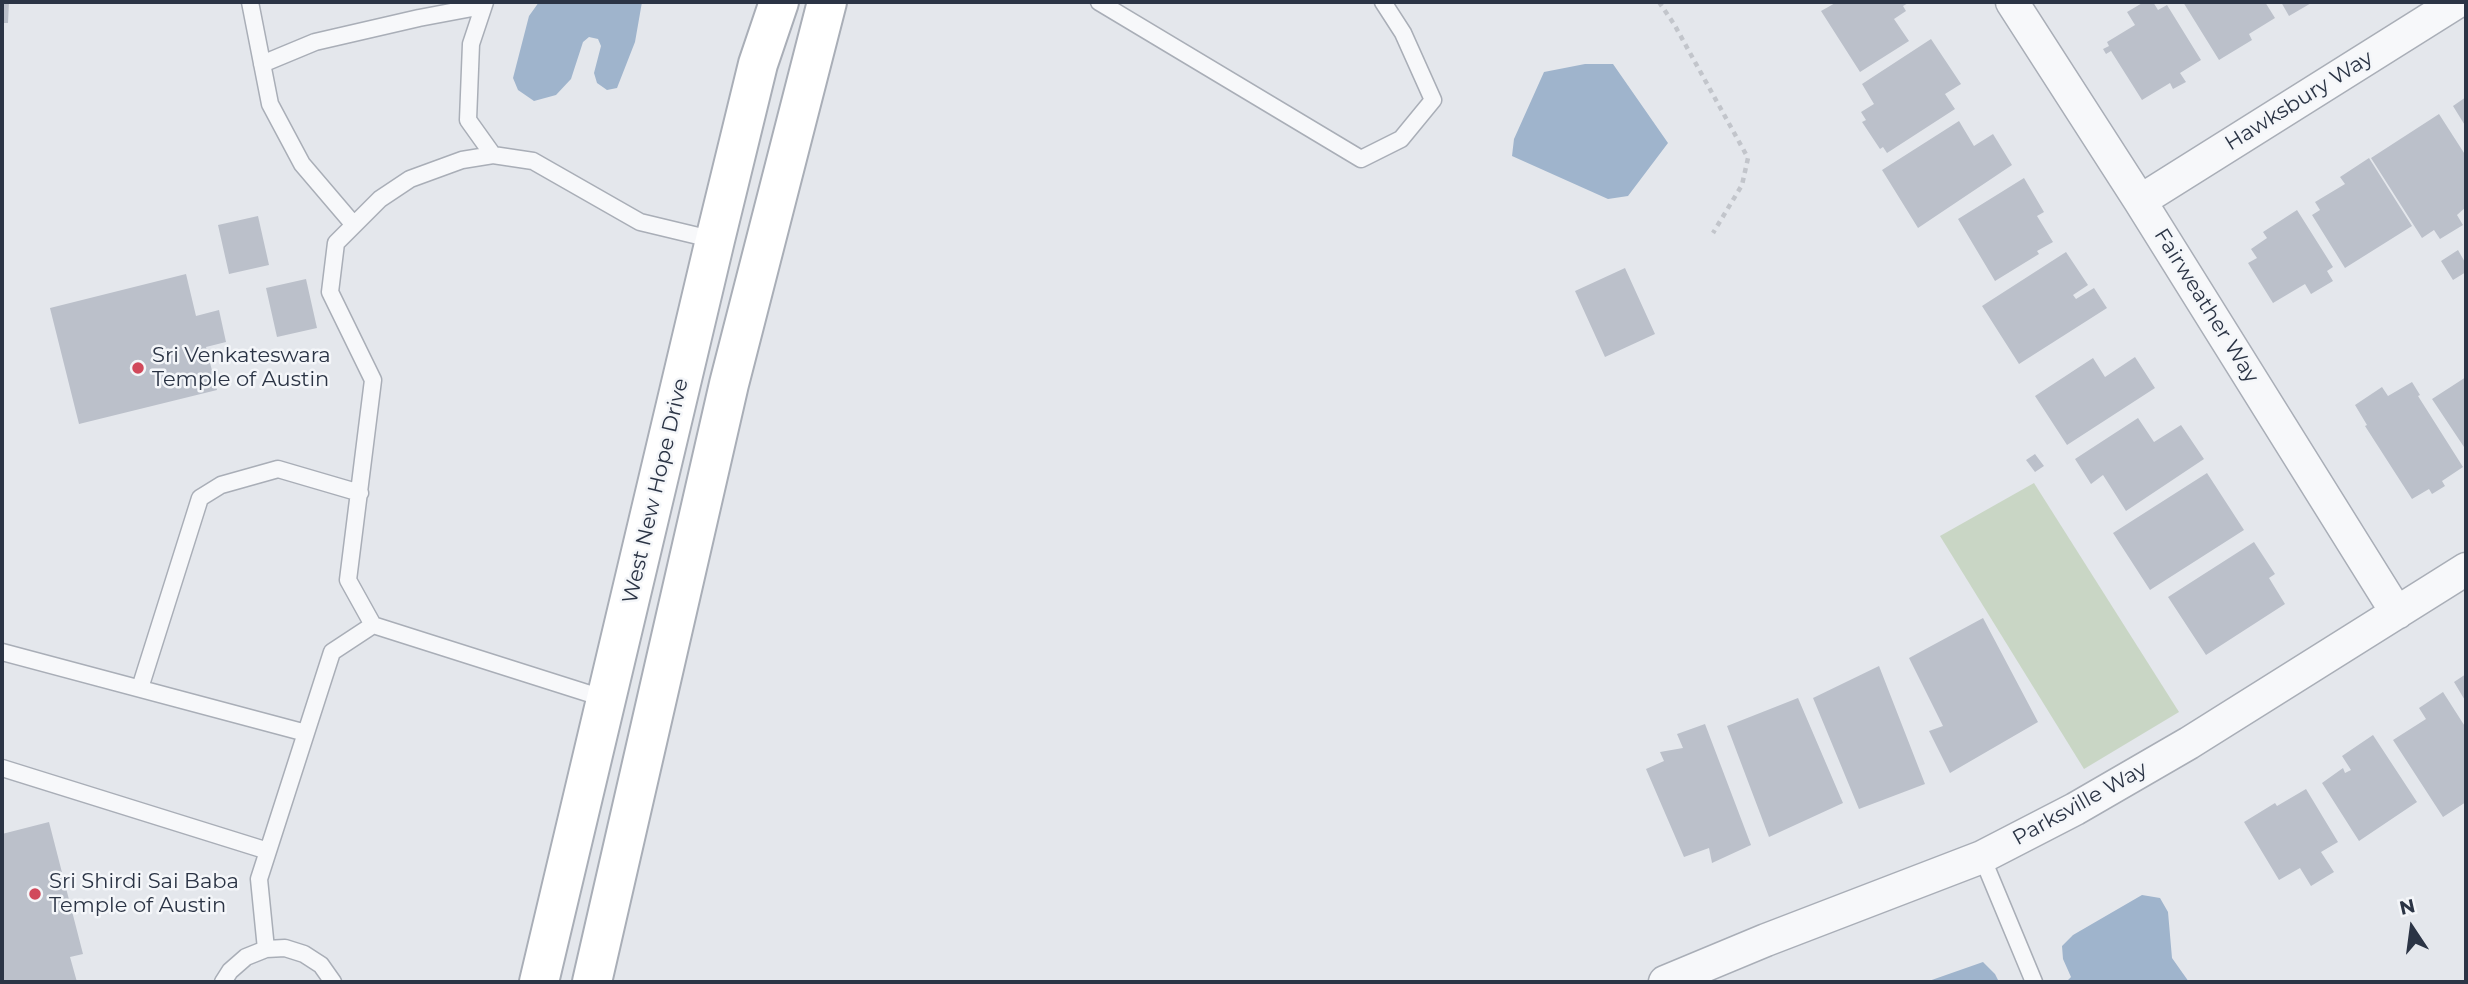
<!DOCTYPE html>
<html>
<head>
<meta charset="utf-8">
<style>
	body { margin:0 }
	#map { position:relative; width:2468px; height:984px; overflow:hidden; background:#e4e7ec; font-family:Montserrat,sans-serif }
	canvas { display:block }
	.frame { position:absolute; inset:0; border:4px solid #2b3445; pointer-events:none }
	.north { position:absolute; left:2377px; top:893px; width:70px; height:70px; -webkit-text-stroke:5px #f4f6f9; paint-order:stroke; rotate:347deg; font-size:19px; font-weight:700; line-height:28px; text-align:center; color:#2b3445 }
	.north::after { content:''; display:block; margin:auto; width:24px; height:32px; background:#2b3445; clip-path:polygon(50% 0,100% 100%,50% 72%,0 100%) }
</style>
</head>
<body>
<div id="map">
<canvas width="2468" height="984"></canvas>
<div class="frame"></div>
<div class="north">N</div>
</div>
<script>
const context = document.querySelector('canvas').getContext('2d');
context.lineJoin = 'round';
function fillPath(path, color) {
  context.fillStyle = color;
  context.fill(path, 'evenodd');
}
function poly(rows) {
  const path = new Path2D();
  for (const r of rows) {
    path.moveTo(r[0], r[1]);
    for (let i = 2; i < r.length; i += 2) path.lineTo(r[i], r[i + 1]);
  }
  return path;
}
function strokePath(path, color, width, dash) {
  context.strokeStyle = color;
  context.lineWidth = width;
  context.lineCap = dash ? 'butt' : 'round';
  context.setLineDash(dash || []);
  context.stroke(path);
}
function label(font, color, halo, rows, align = 'center') {
  context.font = font + ' Montserrat,sans-serif';
  context.lineWidth = 5;
  context.setLineDash([]);
  context.textBaseline = 'middle';
  context.strokeStyle = halo;
  context.fillStyle = color;
  for (const [text, x, y, turn = 0] of rows) {
    context.save();
    context.translate(x, y);
    context.rotate((+turn || 0) * Math.PI / 180);
    context.textAlign = isNaN(turn) ? turn : align;
    if (halo) context.strokeText(text, 0, 0);
    context.fillText(text, 0, 0);
    context.restore();
  }
}
const green = poly([
	[2034,483,2179,712,2084,769,1940,536]
]);
const water = poly([
	[539,2,642,2,635,42,617,88,607,90,597,83,594,73,601,46,598,39,589,37,583,42,571,79,556,95,534,101,518,90,513,78,529,16],
	[1585,64,1613,64,1668,143,1628,196,1608,199,1512,156,1514,139,1544,72],
	[2142,895,2160,898,2168,912,2172,958,2189,982,2066,982,2071,977,2063,959,2062,946,2073,935],
	[1983,962,1995,974,1999,982,1926,982]
]);
const building = poly([
	[2,2,9,2,8,23,2,23],
	[1837,2,1910,2,1903,6,1906,11,1894,19,1909,41,1860,72,1821,11],
	[2144,2,2153,2,2158,10,2167,5,2201,60,2180,73,2186,82,2173,89,2170,83,2142,100,2111,51,2106,54,2103,49,2109,46,2107,42,2135,25,2127,12],
	[2183,2,2265,2,2275,18,2249,34,2252,40,2219,60],
	[2281,2,2313,2,2289,16],
	[1931,39,1961,84,1945,94,1955,109,1887,153,1883,147,1880,149,1862,122,1866,120,1861,112,1874,104,1862,84],
	[2466,97,2466,127,2453,106],
	[2439,114,2466,156,2466,207,2457,215,2463,225,2440,239,2434,230,2422,238,2371,158],
	[1959,121,1974,146,1993,134,2012,165,1918,228,1882,170],
	[2369,158,2412,226,2345,268,2312,215,2320,210,2315,202,2345,184,2340,177],
	[2024,178,2044,212,2037,216,2053,242,2037,251,2039,254,1995,281,1958,219],
	[2297,210,2333,267,2327,271,2333,281,2311,294,2305,284,2273,303,2248,263,2257,258,2251,249,2267,238,2263,232],
	[258,216,269,265,229,274,218,225],
	[2458,250,2466,264,2466,272,2453,280,2441,261],
	[2066,252,2088,285,2073,295,2076,299,2094,288,2107,308,2019,364,1982,306],
	[1625,268,1655,334,1605,357,1575,291],
	[186,274,196,316,219,310,226,342,206,347,217,390,79,424,50,308],
	[306,279,317,328,277,337,266,288],
	[2135,357,2155,388,2067,445,2035,396,2093,358,2105,377],
	[2466,377,2466,450,2432,399],
	[2412,382,2420,395,2418,396,2463,467,2442,481,2445,486,2432,494,2429,489,2412,499,2365,426,2367,425,2355,405,2382,387,2388,396],
	[2138,418,2154,442,2181,425,2204,459,2126,511,2103,475,2091,484,2075,459],
	[2035,454,2044,466,2035,472,2026,460],
	[2207,473,2244,530,2150,590,2113,533],
	[2254,542,2275,574,2269,578,2285,604,2206,655,2168,597],
	[1983,618,2038,722,1950,773,1929,731,1943,726,1909,658],
	[1879,666,1925,784,1859,809,1813,698],
	[2466,674,2466,702,2454,682],
	[2443,692,2466,728,2466,802,2443,817,2393,740,2426,719,2419,708],
	[1798,698,1843,803,1769,837,1727,726],
	[1705,724,1751,845,1712,863,1709,848,1684,857,1646,769,1664,761,1660,752,1683,748,1677,734],
	[2373,735,2417,802,2359,841,2322,783,2343,768,2345,773,2351,770,2342,756],
	[2306,789,2338,842,2321,852,2334,872,2311,886,2300,868,2279,880,2244,822,2275,803,2277,806],
	[49,822,83,954,70,957,77,982,2,982,2,834]
]);
const path = poly([
	[1659,2,1674,24,1748,158,1742,185,1713,233]
]);
const service = poly([
	[250,2,270,104,302,164,354,225],
	[485,2,471,44,468,120,493,155],
	[1099,2,1361,159,1401,139,1433,100,1403,33,1383,2],
	[262,64,315,42,419,18,483,6],
	[2,652,306,733],
	[140,688,200,498,221,485,278,469,360,493],
	[606,699,373,625,348,580,373,380,330,292,336,243,380,199,410,179,462,160,493,155,533,161,640,222,715,240],
	[2,768,268,851],
	[1982,857,2034,982],
	[266,949,259,879,332,652,373,625],
	[223,982,230,971,246,957,266,949,285,948,304,954,321,965,333,982]
]);
const minor = poly([
	[2012,2,2140,201,2397,613],
	[2140,201,2457,2],
	[1665,982,1766,940,1982,857,2075,809,2189,743,2466,569]
]);
const secondary = poly([
	[539,982,715,240,758,64,779,2],
	[592,982,729,384,827,2]
]);
const markers = [
	[138,368,7,"#d1495b"],
	[35,894,7,"#d1495b"]
];
const streetNames = [
	["Hawksbury Way",2299,101,-32],
	["Fairweather Way",2206,306,58],
	["West New Hope Drive",656,491,-77],
	["Parksville Way",2080,804,-29]
];
const poiNames = [
	["Sri Venkateswara",152,356],
	["Temple of Austin",152,380],
	["Sri Shirdi Sai Baba",49,882],
	["Temple of Austin",49,906]
];
fillPath(green, '#c9d6c5');
fillPath(water, '#9fb4cc');
fillPath(building, '#bbc0ca');
strokePath(service, '#a9aeb7', 19);
strokePath(minor, '#a9aeb7', 35);
strokePath(secondary, '#a9aeb7', 42);
strokePath(path, '#c2c5cb', 4.5, [5, 5]);
strokePath(service, '#f7f8fa', 16);
strokePath(minor, '#f7f8fa', 32);
strokePath(secondary, '#fff', 38);
for (const [x, y, r, color] of markers) {
  const dot = new Path2D();
  dot.arc(x, y, r, 0, 2 * Math.PI);
  context.fillStyle = color;
  context.fill(dot);
  strokePath(dot, '#f4f6f9', 2.5);
}
label('21px', '#2b3445', '#f4f6f9', streetNames);
label('21px', '#2b3445', '#f4f6f9', poiNames, 'left');
</script>
</body>
</html>
